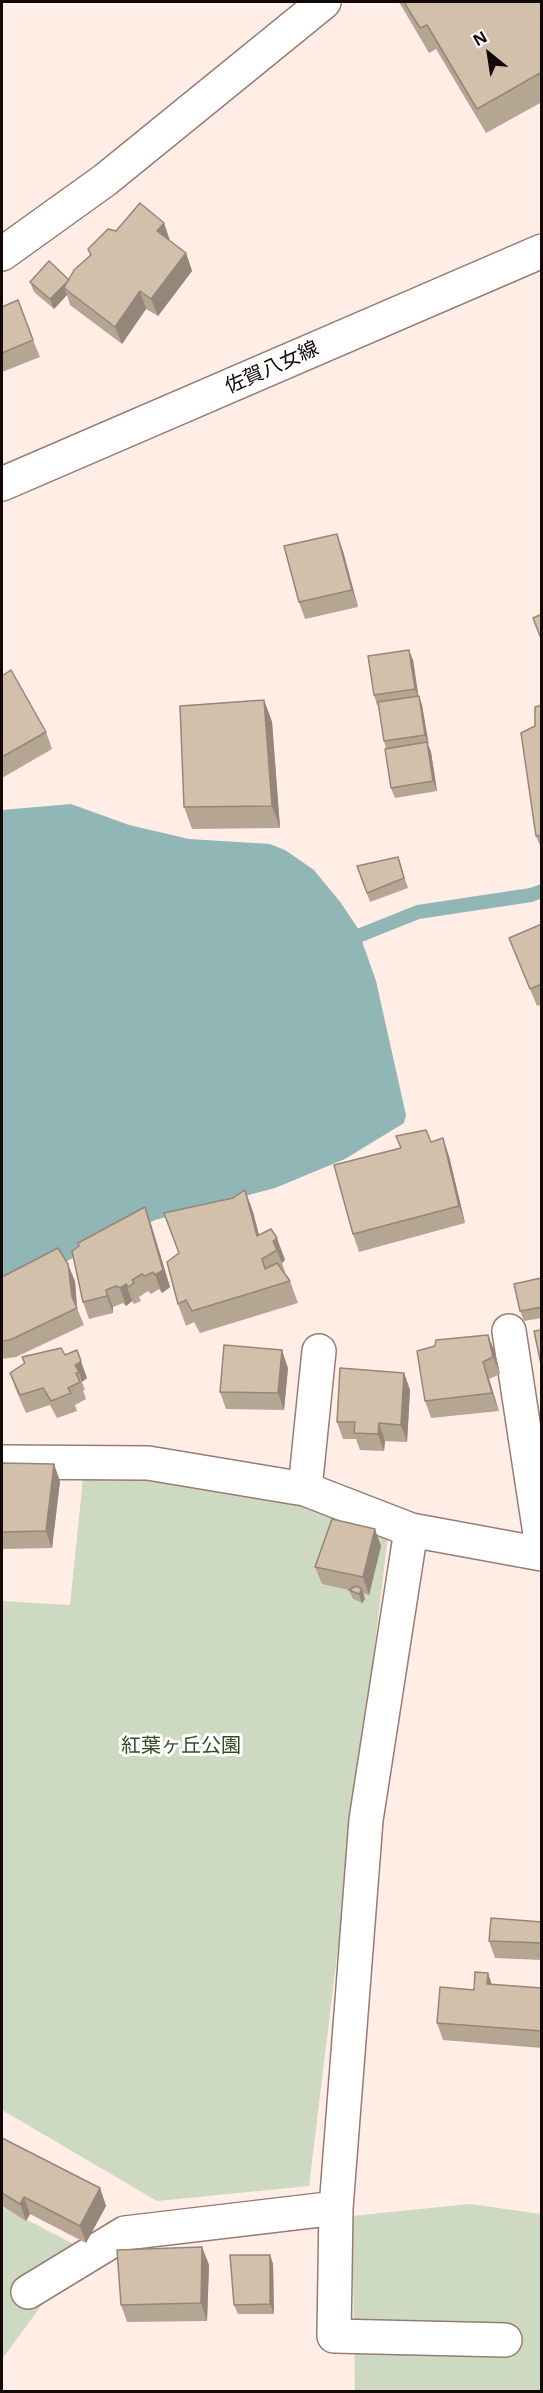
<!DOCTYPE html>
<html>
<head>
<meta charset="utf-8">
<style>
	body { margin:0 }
	#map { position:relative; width:543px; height:2393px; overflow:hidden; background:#ffede6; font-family:"Noto Sans",sans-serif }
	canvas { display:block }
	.frame { position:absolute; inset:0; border:3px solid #120906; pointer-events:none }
	.north { position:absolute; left:459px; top:24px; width:60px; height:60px; -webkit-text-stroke:4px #fefefe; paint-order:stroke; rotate:330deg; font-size:16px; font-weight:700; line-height:24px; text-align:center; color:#120906 }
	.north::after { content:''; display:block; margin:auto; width:21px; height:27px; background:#120906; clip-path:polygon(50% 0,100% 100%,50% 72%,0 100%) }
</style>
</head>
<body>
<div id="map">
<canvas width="543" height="2393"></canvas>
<div class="frame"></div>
<div class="north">N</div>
</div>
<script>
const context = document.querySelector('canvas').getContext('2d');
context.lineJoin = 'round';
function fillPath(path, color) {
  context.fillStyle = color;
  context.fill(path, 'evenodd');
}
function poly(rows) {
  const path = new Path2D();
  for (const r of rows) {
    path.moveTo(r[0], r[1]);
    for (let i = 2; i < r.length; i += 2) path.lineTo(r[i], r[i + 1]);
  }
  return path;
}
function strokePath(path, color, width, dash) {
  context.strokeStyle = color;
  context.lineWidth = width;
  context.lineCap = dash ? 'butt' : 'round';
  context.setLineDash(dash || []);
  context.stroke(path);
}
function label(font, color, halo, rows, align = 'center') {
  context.font = font + ' "Noto Sans","Noto Sans JP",sans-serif';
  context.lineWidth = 6;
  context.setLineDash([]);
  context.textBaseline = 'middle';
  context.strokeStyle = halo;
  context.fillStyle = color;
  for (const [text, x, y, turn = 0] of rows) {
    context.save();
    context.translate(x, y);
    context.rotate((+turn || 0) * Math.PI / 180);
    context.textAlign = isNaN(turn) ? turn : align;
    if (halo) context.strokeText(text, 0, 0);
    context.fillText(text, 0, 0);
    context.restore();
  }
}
const green = poly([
	[84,1469,230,1483,389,1528,309,2186,157,2201,2,2110,2,1601,70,1605],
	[470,2204,541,2214,541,2391,355,2391,352,2216],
	[2,2207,83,2249,2,2359]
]);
const water = poly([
	[71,804,129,825,189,839,270,844,285,850,314,870,341,903,357,927,376,981,406,1115,404,1123,345,1159,275,1188,155,1220,2,1291,2,810]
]);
const stream = poly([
	[358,936,418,912,531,895,542,891]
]);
const minor = poly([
	[2,254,105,180,324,2],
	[509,1331,542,1547],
	[2,1462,148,1463,292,1487,305,1489,411,1530,542,1554],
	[305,1489,319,1351],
	[411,1530,366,1820,336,2208,334,2336,505,2340],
	[28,2292,125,2233,336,2208]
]);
const primary = poly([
	[2,484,542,251]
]);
const wall = poly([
	[399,2,542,2,542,102,486,133,436,49,429,53],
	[164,223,170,241,186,253,192,271,158,316,146,309,122,344,70,305,67,295,54,309,34,292,30,282,68,280,90,255,88,249,116,231],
	[2,307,33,340,40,357,2,372],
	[343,551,358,607,305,619,299,602],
	[413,660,418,696,422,705,428,745,431,752,437,791,395,798,391,788,386,748,384,741,378,705,377,705,374,695],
	[2,676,46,732,52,749,2,778],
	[264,700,272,722,280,828,192,829,184,807],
	[542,705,542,851,536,836,535,726],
	[398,857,408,888,370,902,357,866],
	[542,924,542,1004,537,1006,509,938],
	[431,1142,449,1156,465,1223,359,1252,353,1234],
	[245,1190,253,1212,259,1235,271,1229,285,1260,282,1263,285,1272,284,1273,290,1281,298,1303,200,1333,194,1322,186,1326,178,1304,179,1253,233,1198],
	[145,1207,151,1224,170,1287,162,1293,159,1289,151,1294,148,1291,139,1297,141,1301,134,1304,132,1301,126,1306,123,1303,113,1307,113,1313,89,1319,83,1302],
	[2,1277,75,1281,77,1308,84,1325,16,1357,2,1359],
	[542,1280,542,1318,524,1321,520,1311],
	[495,1352,500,1374,489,1379,499,1411,431,1418,425,1401],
	[65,1355,87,1378,82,1382,85,1390,83,1390,86,1399,75,1405,77,1411,57,1418,50,1405,26,1413,16,1390,10,1373,24,1364,22,1357],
	[288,1368,284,1410,226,1409,220,1392],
	[404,1373,410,1390,407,1442,385,1441,384,1451,360,1450,356,1439,343,1439,337,1422],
	[2,1463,60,1481,52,1548,2,1549],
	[381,1546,369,1595,363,1593,365,1599,362,1603,353,1599,349,1590,322,1584,315,1567],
	[542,1922,542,1960,495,1958,489,1941],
	[492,1984,542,1988,542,2048,443,2040,437,2023,474,1990],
	[2,2138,100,2188,106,2206,86,2243,30,2214,26,2221,2,2206],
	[202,2247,209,2265,207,2321,127,2322,121,2305],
	[270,2255,273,2264,274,2314,238,2314,234,2305]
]);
const shadedWall = poly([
	[164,223,170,241,157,231],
	[186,253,192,271,158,316,151,299],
	[69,280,64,288,67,295,54,309,50,299],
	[140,291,146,309,122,344,115,327],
	[337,534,343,551,358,607,352,590],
	[409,650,413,660,419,699,415,689],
	[419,696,422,705,429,745,425,735],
	[264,700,272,722,280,828,272,806],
	[427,742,431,752,437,791,433,781],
	[443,1138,449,1156,465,1223,459,1206],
	[245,1190,253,1212,265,1258,257,1236],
	[145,1207,151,1224,170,1287,162,1293,155,1275],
	[277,1238,285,1260,282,1263,273,1241],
	[68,1264,75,1281,77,1308,72,1297],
	[126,1284,132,1301,126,1306,120,1288],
	[106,1290,113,1307,113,1313,107,1296],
	[488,1335,495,1352,500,1374,493,1357],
	[282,1350,288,1368,284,1410,278,1393],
	[81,1361,87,1378,82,1382,79,1372,75,1365],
	[483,1362,489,1379,499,1411,492,1393],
	[404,1373,410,1390,407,1442,401,1425],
	[379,1423,385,1441,384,1451,378,1434],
	[54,1464,60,1481,52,1548,46,1531],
	[375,1529,381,1546,369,1595,363,1577],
	[362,1589,365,1599,362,1603,359,1594],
	[488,1973,494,1991,487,1984],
	[100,2188,106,2206,86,2243,80,2226],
	[24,2197,30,2214,26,2221,20,2204],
	[202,2247,209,2265,207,2321,201,2303],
	[270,2255,273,2264,274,2314,270,2304]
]);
const building = poly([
	[404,2,542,2,542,72,477,109,427,25,420,28,404,2],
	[140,203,164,223,157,231,186,253,151,299,140,291,115,327,64,288,74,270,91,255,88,249,108,229,116,231,140,203],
	[49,261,69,280,50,299,30,282,49,261],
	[18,300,33,340,2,353,2,307,18,300],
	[337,534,352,590,299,602,284,546,337,534],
	[542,614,542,641,533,618,542,614],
	[409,650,415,689,374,695,368,656,409,650],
	[11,670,46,732,2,757,2,676,11,670],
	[419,696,425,735,384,741,378,702,419,696],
	[264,700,272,806,184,807,180,706,264,700],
	[542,705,542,835,536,836,521,733,535,726,535,707,542,705],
	[427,742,433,781,391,788,385,749,427,742],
	[398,857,404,878,367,893,357,866,398,857],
	[542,924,542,984,530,989,509,938,542,924],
	[426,1130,431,1142,443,1138,459,1206,353,1234,334,1165,401,1148,396,1136,426,1130],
	[245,1190,257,1236,271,1229,277,1238,273,1241,277,1250,262,1259,265,1269,277,1263,290,1281,192,1311,186,1300,178,1304,167,1262,179,1253,164,1213,233,1198,245,1190],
	[145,1207,163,1270,155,1275,153,1272,145,1276,142,1274,132,1280,134,1283,128,1287,126,1284,120,1288,116,1286,106,1290,107,1296,83,1302,72,1251,79,1246,78,1243,145,1207],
	[58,1248,68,1264,72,1297,77,1308,10,1340,2,1341,2,1277,58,1248],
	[541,1278,542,1307,520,1311,514,1284,541,1278],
	[542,1330,542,1369,534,1331,542,1330],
	[488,1335,493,1357,483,1362,492,1393,425,1401,417,1351,435,1346,436,1340,488,1335],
	[224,1345,282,1350,278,1393,220,1392,224,1345],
	[61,1348,65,1355,77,1350,81,1361,75,1365,79,1372,76,1373,80,1382,68,1388,71,1393,51,1401,43,1388,20,1395,10,1373,25,1363,22,1357,61,1348],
	[340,1368,404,1373,401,1425,379,1423,378,1434,354,1433,355,1422,337,1422,340,1368],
	[2,1463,54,1464,46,1531,2,1532,2,1463],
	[332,1519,375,1529,363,1577,315,1567,332,1519],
	[356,1586,362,1589,359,1594,349,1590,356,1586],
	[491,1918,542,1922,542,1943,489,1941,491,1918],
	[475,1972,488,1973,487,1984,542,1988,542,2031,437,2023,440,1987,474,1990,475,1972],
	[2,2138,100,2188,80,2226,24,2197,20,2204,2,2193,2,2138],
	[202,2247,201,2303,121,2305,117,2250,202,2247],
	[230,2255,270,2255,270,2304,234,2305,230,2255]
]);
const streetNames = [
	["佐賀八女線",272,368,-24]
];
const parkNames = [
	["紅葉ヶ丘公園",181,1746]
];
fillPath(green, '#cdd9c0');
fillPath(water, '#91b6b6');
strokePath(stream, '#91b6b6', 14);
strokePath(minor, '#967c72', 36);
strokePath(primary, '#967c72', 36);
strokePath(minor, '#fff', 33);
strokePath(primary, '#fff', 33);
fillPath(wall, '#b5a593');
fillPath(shadedWall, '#948678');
fillPath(building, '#d3c0ab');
strokePath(building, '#948678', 1.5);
label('20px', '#120906', '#fefefe', streetNames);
label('20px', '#394b20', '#fefefe', parkNames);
</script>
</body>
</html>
